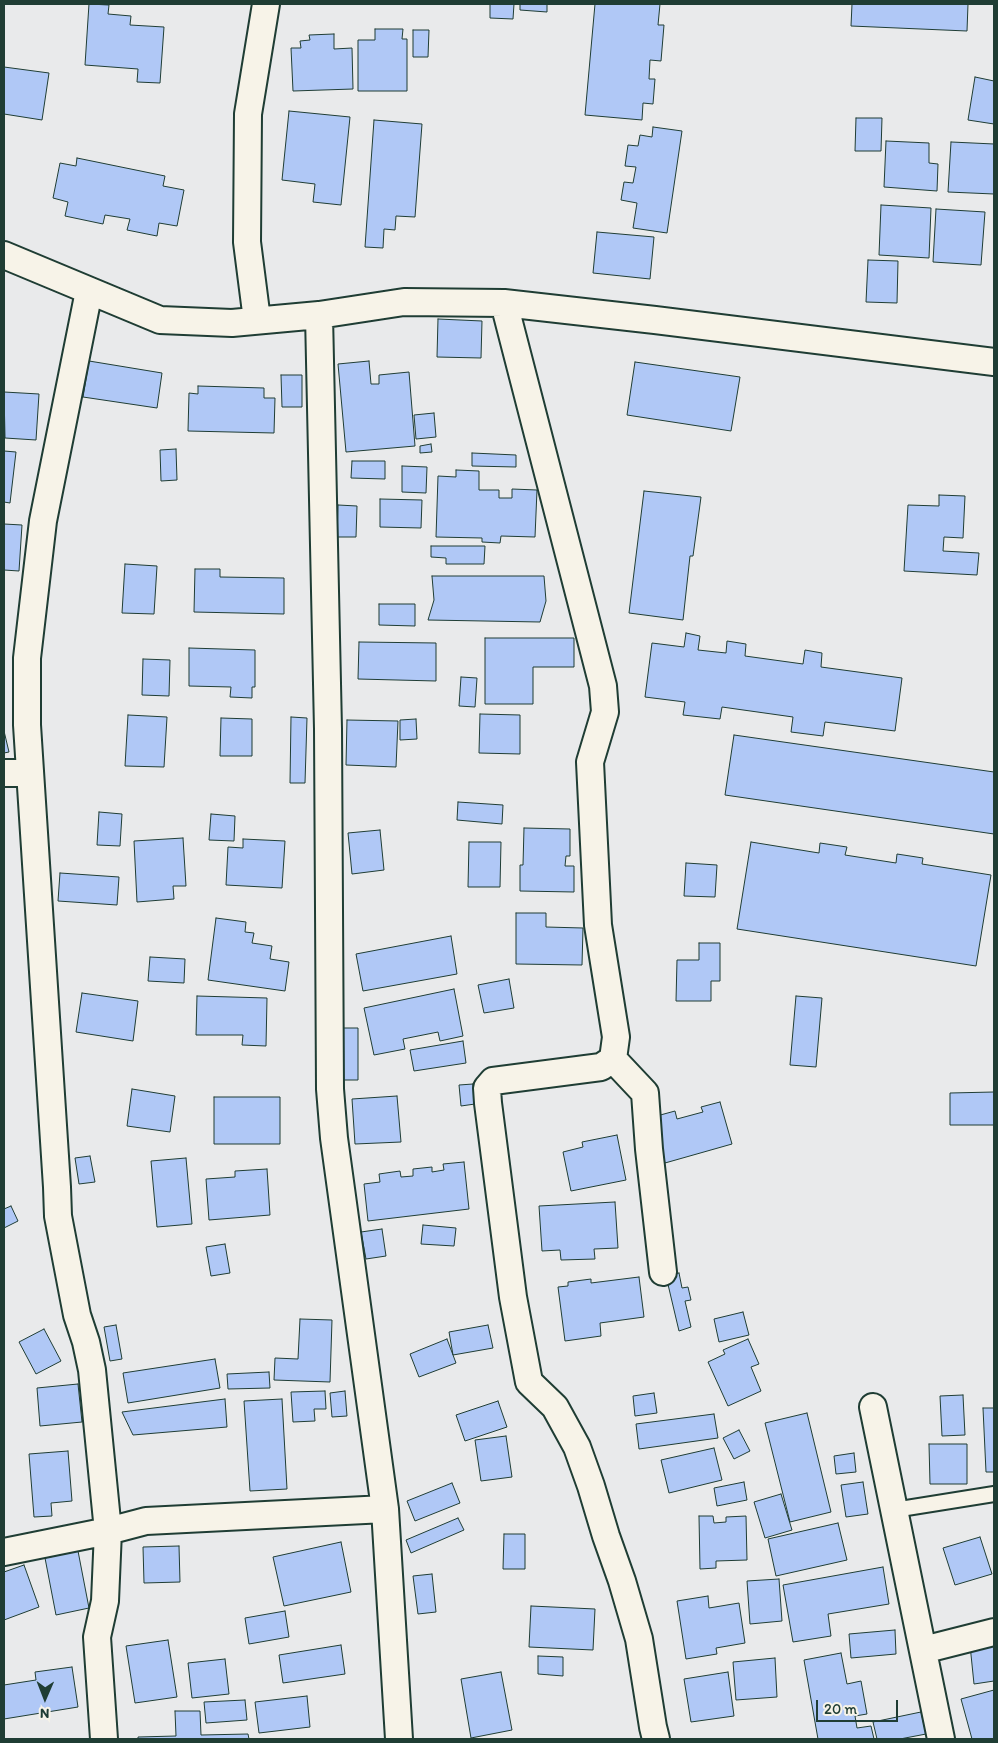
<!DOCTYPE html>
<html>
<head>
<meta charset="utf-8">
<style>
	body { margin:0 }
	#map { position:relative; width:998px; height:1743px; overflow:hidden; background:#e9eaeb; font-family:Itim,sans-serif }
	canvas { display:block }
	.frame { position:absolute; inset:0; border:5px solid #1f3d34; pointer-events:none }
	.north { position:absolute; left:20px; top:1673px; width:50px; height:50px; -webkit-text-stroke:4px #f7f3e8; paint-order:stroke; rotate:181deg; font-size:14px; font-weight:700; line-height:20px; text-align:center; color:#1f3d34 }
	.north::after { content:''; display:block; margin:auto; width:18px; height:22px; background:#1f3d34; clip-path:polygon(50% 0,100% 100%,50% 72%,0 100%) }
	.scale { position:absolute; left:816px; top:1700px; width:82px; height:22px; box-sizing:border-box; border:2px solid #1f3d34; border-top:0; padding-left:6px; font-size:15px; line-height:18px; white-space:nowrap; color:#1f3d34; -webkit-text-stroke:4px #f7f3e8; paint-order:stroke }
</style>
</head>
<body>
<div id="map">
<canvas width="998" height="1743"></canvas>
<div class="frame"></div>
<div class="north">N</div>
<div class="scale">20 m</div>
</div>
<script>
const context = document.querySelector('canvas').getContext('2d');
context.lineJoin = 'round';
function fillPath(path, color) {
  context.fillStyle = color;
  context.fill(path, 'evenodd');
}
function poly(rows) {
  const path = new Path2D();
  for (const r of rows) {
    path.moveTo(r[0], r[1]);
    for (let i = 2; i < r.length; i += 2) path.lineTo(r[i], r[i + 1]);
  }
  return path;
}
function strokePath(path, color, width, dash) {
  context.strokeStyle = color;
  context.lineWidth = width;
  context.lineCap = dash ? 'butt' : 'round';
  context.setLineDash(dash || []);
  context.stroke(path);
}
const building = poly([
	[89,4,109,5,108,14,131,16,130,25,164,27,160,83,137,82,138,69,85,65,89,4],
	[490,4,514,4,513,19,490,18,490,4],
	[520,4,547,4,547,12,520,10,520,4],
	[595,4,660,4,658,25,664,25,661,61,650,60,649,79,655,79,653,104,643,103,642,120,585,115,595,4],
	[852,4,968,4,967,31,851,26,852,4],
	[375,29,403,29,402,39,407,39,407,91,358,91,358,40,375,40,375,29],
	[413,30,429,30,428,57,413,57,413,30],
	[334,34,334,49,352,48,353,89,293,91,291,48,301,48,300,41,310,40,309,35,334,34],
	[4,67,49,73,42,120,4,114,4,67],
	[975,77,994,81,994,124,968,120,975,77],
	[289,111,350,117,341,205,313,202,315,184,282,180,289,111],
	[856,118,882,118,881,151,855,151,856,118],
	[374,120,422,124,415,217,396,216,395,230,384,229,383,248,365,247,374,120],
	[653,127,682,131,667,233,633,228,637,203,621,200,624,182,633,183,636,167,625,166,628,145,638,146,640,135,652,137,653,127],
	[886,141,929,143,929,163,938,164,937,191,884,187,886,141],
	[951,142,994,144,994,194,948,192,951,142],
	[77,158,165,176,163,186,184,190,177,226,159,223,157,236,127,230,130,219,105,215,103,224,65,216,68,202,53,198,60,163,76,166,77,158],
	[881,205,931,208,929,258,879,255,881,205],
	[936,209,985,212,981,265,933,262,936,209],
	[597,232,654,237,650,279,593,273,597,232],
	[868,260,898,261,897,303,866,302,868,260],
	[438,319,482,321,481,358,437,357,438,319],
	[89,361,162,373,157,408,83,397,89,361],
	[369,361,371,384,379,384,379,375,409,372,415,446,346,452,338,364,369,361],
	[635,362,740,377,731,431,627,415,635,362],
	[281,375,302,375,302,407,282,407,281,375],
	[198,386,264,388,264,398,275,398,274,433,188,431,189,393,198,394,198,386],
	[4,392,39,394,36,440,5,438,4,392],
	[434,413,436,437,416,439,414,415,434,413],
	[431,444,432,452,420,453,420,446,431,444],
	[176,449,177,480,161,481,160,450,176,449],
	[4,451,16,452,10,503,4,502,4,451],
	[472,453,516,455,516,467,472,466,472,453],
	[352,461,385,461,385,479,351,478,352,461],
	[402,466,427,467,426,493,402,492,402,466],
	[456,470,479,471,479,490,499,490,499,498,512,498,512,489,537,490,535,537,501,536,500,543,482,542,482,538,436,537,438,476,456,477,456,470],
	[644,491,701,497,693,556,690,556,683,620,629,613,644,491],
	[939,495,965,496,963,538,944,537,943,551,979,553,977,575,904,571,908,505,939,506,939,495],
	[380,499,422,500,421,528,380,527,380,499],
	[338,505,357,506,356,537,337,537,338,505],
	[4,524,22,525,19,571,4,570,4,524],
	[431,546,485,546,484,564,446,564,446,558,431,557,431,546],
	[125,564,157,566,154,614,122,613,125,564],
	[195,569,220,569,220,577,284,578,284,614,194,612,195,569],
	[432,576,544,576,546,601,540,622,428,620,434,600,432,576],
	[379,604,415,604,415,626,379,625,379,604],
	[686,633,700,636,698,650,726,653,727,641,746,644,745,656,803,664,805,650,822,653,821,667,902,678,895,731,825,722,823,736,791,732,793,717,722,707,720,719,683,715,685,702,645,697,652,643,684,647,686,633],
	[485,638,574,638,574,667,533,667,533,704,485,704,485,638],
	[359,642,436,643,436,681,358,679,359,642],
	[189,648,255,650,255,687,252,687,252,698,230,697,231,687,189,686,189,648],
	[143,659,170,660,169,696,142,695,143,659],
	[461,677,477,678,475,707,459,706,461,677],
	[480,714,520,715,520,754,479,753,480,714],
	[128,715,167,717,164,767,125,766,128,715],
	[291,717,307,718,305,783,290,783,291,717],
	[221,718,252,719,252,756,220,756,221,718],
	[416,719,417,739,400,740,400,720,416,719],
	[347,720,398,721,396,767,346,765,347,720],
	[4,731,9,752,4,753,4,731],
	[734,735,994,772,994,834,725,795,734,735],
	[458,802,503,805,502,824,457,820,458,802],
	[99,812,122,814,120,846,97,845,99,812],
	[211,814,235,816,234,841,209,840,211,814],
	[524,828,570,829,570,856,566,856,565,866,574,866,574,892,520,891,520,865,523,865,524,828],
	[380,830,384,870,352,874,348,833,380,830],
	[183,838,186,886,173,886,174,899,137,902,134,841,183,838],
	[243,839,285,841,282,888,226,885,228,847,243,848,243,839],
	[469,842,501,842,500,887,468,887,469,842],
	[751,842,819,853,820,843,847,847,845,855,896,863,897,854,923,858,922,864,991,875,976,966,737,929,751,842],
	[686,863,717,865,715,897,684,896,686,863],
	[60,873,119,877,117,905,58,901,60,873],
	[516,913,546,913,546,927,583,928,582,965,516,964,516,913],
	[216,918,246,922,245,932,254,933,252,943,272,946,270,959,289,962,285,991,208,980,216,918],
	[451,936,457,974,363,991,356,954,451,936],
	[699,943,720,943,720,981,711,981,711,1001,676,1001,677,960,699,960,699,943],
	[150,957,185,959,184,983,148,981,150,957],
	[509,979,514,1008,484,1013,478,985,509,979],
	[454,989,463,1036,440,1041,438,1032,403,1039,405,1049,374,1055,364,1008,454,989],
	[82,993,138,1001,133,1041,76,1032,82,993],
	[197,996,267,998,266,1046,242,1045,243,1035,196,1035,197,996],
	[796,996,822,998,816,1067,790,1065,796,996],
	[339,1028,358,1028,358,1080,339,1080,339,1028],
	[463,1041,466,1063,414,1071,410,1050,463,1041],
	[473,1084,475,1104,461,1106,459,1085,473,1084],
	[132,1089,175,1096,170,1132,127,1126,132,1089],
	[994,1092,994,1125,950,1125,950,1093,994,1092],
	[397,1096,401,1142,355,1144,352,1099,397,1096],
	[214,1097,280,1097,280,1144,214,1144,214,1097],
	[720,1102,732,1144,665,1163,653,1117,675,1111,677,1119,703,1112,701,1107,720,1102],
	[617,1135,626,1180,571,1191,563,1152,583,1147,582,1142,617,1135],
	[90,1156,95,1182,79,1184,75,1158,90,1156],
	[186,1158,192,1224,157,1227,151,1161,186,1158],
	[464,1162,469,1209,368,1221,364,1184,380,1182,379,1174,400,1171,401,1177,413,1176,413,1169,432,1167,432,1172,444,1170,443,1164,464,1162],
	[267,1169,270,1215,209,1220,206,1179,235,1177,235,1171,267,1169],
	[615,1202,618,1248,594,1249,595,1259,561,1260,560,1250,542,1251,539,1206,615,1202],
	[11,1206,18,1221,4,1228,4,1209,11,1206],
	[423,1225,456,1228,454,1246,421,1244,423,1225],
	[382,1229,386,1256,366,1259,361,1232,382,1229],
	[225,1244,230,1273,211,1276,206,1247,225,1244],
	[679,1273,682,1288,688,1287,691,1300,685,1301,691,1327,679,1331,666,1276,679,1273],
	[639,1277,644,1317,600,1323,601,1336,565,1341,558,1287,568,1286,568,1282,591,1279,591,1283,639,1277],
	[743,1312,749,1335,719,1342,714,1319,743,1312],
	[300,1319,332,1320,330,1382,274,1380,275,1358,298,1359,300,1319],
	[116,1325,122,1359,110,1361,104,1327,116,1325],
	[488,1325,493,1348,453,1355,449,1332,488,1325],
	[44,1329,61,1361,36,1374,19,1342,44,1329],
	[447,1339,456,1363,419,1377,410,1354,447,1339],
	[748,1339,759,1364,751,1367,761,1391,728,1406,708,1362,725,1354,723,1350,748,1339],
	[215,1359,220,1388,128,1403,123,1373,215,1359],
	[269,1372,270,1388,228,1389,227,1374,269,1372],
	[78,1384,82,1422,40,1426,37,1388,78,1384],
	[325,1391,326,1409,314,1409,315,1421,293,1422,291,1392,325,1391],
	[345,1391,347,1416,332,1417,330,1393,345,1391],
	[654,1393,657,1413,635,1416,633,1396,654,1393],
	[963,1395,965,1435,942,1436,940,1396,963,1395],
	[225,1399,227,1427,133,1435,122,1412,225,1399],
	[282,1399,287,1489,250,1491,244,1401,282,1399],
	[498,1401,507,1427,465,1441,456,1415,498,1401],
	[983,1408,994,1408,994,1472,986,1472,983,1408],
	[807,1413,831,1512,790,1522,765,1423,807,1413],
	[714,1414,718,1438,639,1449,636,1424,714,1414],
	[739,1430,750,1451,734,1459,723,1438,739,1430],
	[506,1436,512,1477,481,1481,475,1440,506,1436],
	[929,1444,967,1444,967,1484,930,1484,929,1444],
	[714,1448,722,1480,669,1493,661,1460,714,1448],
	[68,1451,72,1501,51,1503,52,1516,34,1517,29,1454,68,1451],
	[854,1453,856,1472,836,1474,834,1456,854,1453],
	[744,1482,747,1500,717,1506,714,1488,744,1482],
	[863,1482,868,1514,846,1517,841,1485,863,1482],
	[452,1483,460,1503,415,1521,407,1501,452,1483],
	[781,1494,792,1530,765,1538,754,1502,781,1494],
	[699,1516,713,1516,714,1523,726,1522,726,1517,746,1516,747,1560,716,1561,716,1568,700,1569,699,1516],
	[458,1518,464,1530,411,1553,406,1540,458,1518],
	[838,1523,847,1560,776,1576,768,1539,838,1523],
	[504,1534,525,1534,525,1569,503,1569,504,1534],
	[980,1537,992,1574,955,1585,943,1548,980,1537],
	[341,1542,351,1592,284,1606,273,1557,341,1542],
	[179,1546,180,1582,144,1583,143,1547,179,1546],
	[78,1551,89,1608,56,1615,45,1558,78,1551],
	[24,1565,39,1607,4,1620,4,1572,24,1565],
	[883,1567,889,1604,828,1614,831,1636,793,1642,783,1585,883,1567],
	[432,1574,436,1612,418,1614,413,1576,432,1574],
	[779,1579,782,1621,750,1624,747,1581,779,1579],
	[708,1596,709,1608,739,1603,745,1643,716,1648,717,1654,686,1659,677,1601,708,1596],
	[531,1606,595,1609,593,1650,529,1647,531,1606],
	[285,1611,289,1637,249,1644,245,1618,285,1611],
	[895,1630,896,1654,851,1658,849,1634,895,1630],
	[168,1640,177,1697,135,1703,126,1646,168,1640],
	[994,1641,994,1681,974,1684,970,1645,994,1641],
	[341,1645,345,1674,283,1683,279,1655,341,1645],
	[841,1653,847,1684,861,1681,867,1714,855,1716,857,1728,871,1726,874,1739,818,1739,804,1660,841,1653],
	[538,1656,563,1657,563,1676,538,1674,538,1656],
	[775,1658,777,1697,736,1700,733,1662,775,1658],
	[225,1659,229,1694,192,1698,188,1663,225,1659],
	[72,1667,78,1707,4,1719,4,1685,36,1680,35,1672,72,1667],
	[501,1672,512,1730,471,1738,461,1679,501,1672],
	[728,1672,734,1716,691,1722,684,1679,728,1672],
	[994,1690,994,1739,972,1739,961,1699,994,1690],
	[307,1696,310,1727,259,1733,255,1702,307,1696],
	[245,1700,247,1720,206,1723,204,1702,245,1700],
	[175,1711,200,1711,201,1735,248,1734,249,1739,138,1739,138,1737,176,1736,175,1711],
	[921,1712,926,1734,900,1739,877,1739,873,1722,921,1712]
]);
const service = poly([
	[894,1510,994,1494]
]);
const minor = poly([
	[4,255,160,320,232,323,319,315,404,302,504,303,655,320,994,362],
	[89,291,43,521,27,658,27,725,57,1187,58,1216,77,1315,86,1342,92,1370,108,1531,105,1601,97,1637,104,1739],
	[504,303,603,686,605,712,590,762,598,925,616,1037,613,1059,601,1067,493,1081,487,1088,488,1103,513,1297,529,1382,555,1407,577,1447,591,1486,606,1536,622,1581,639,1639,653,1727,656,1739],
	[319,315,328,729,330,1089,334,1138,385,1509,399,1739],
	[257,320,247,242,248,114,266,4],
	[4,773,30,773],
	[613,1059,645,1093,649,1149,663,1272],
	[873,1407,941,1739],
	[4,1552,108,1531,146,1521,385,1509],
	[923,1650,994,1632]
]);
fillPath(building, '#b0c8f6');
strokePath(building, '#1f3d34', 1);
strokePath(service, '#1f3d34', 18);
strokePath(minor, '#1f3d34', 30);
strokePath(service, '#f7f3e8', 14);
strokePath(minor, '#f7f3e8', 26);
</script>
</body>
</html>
